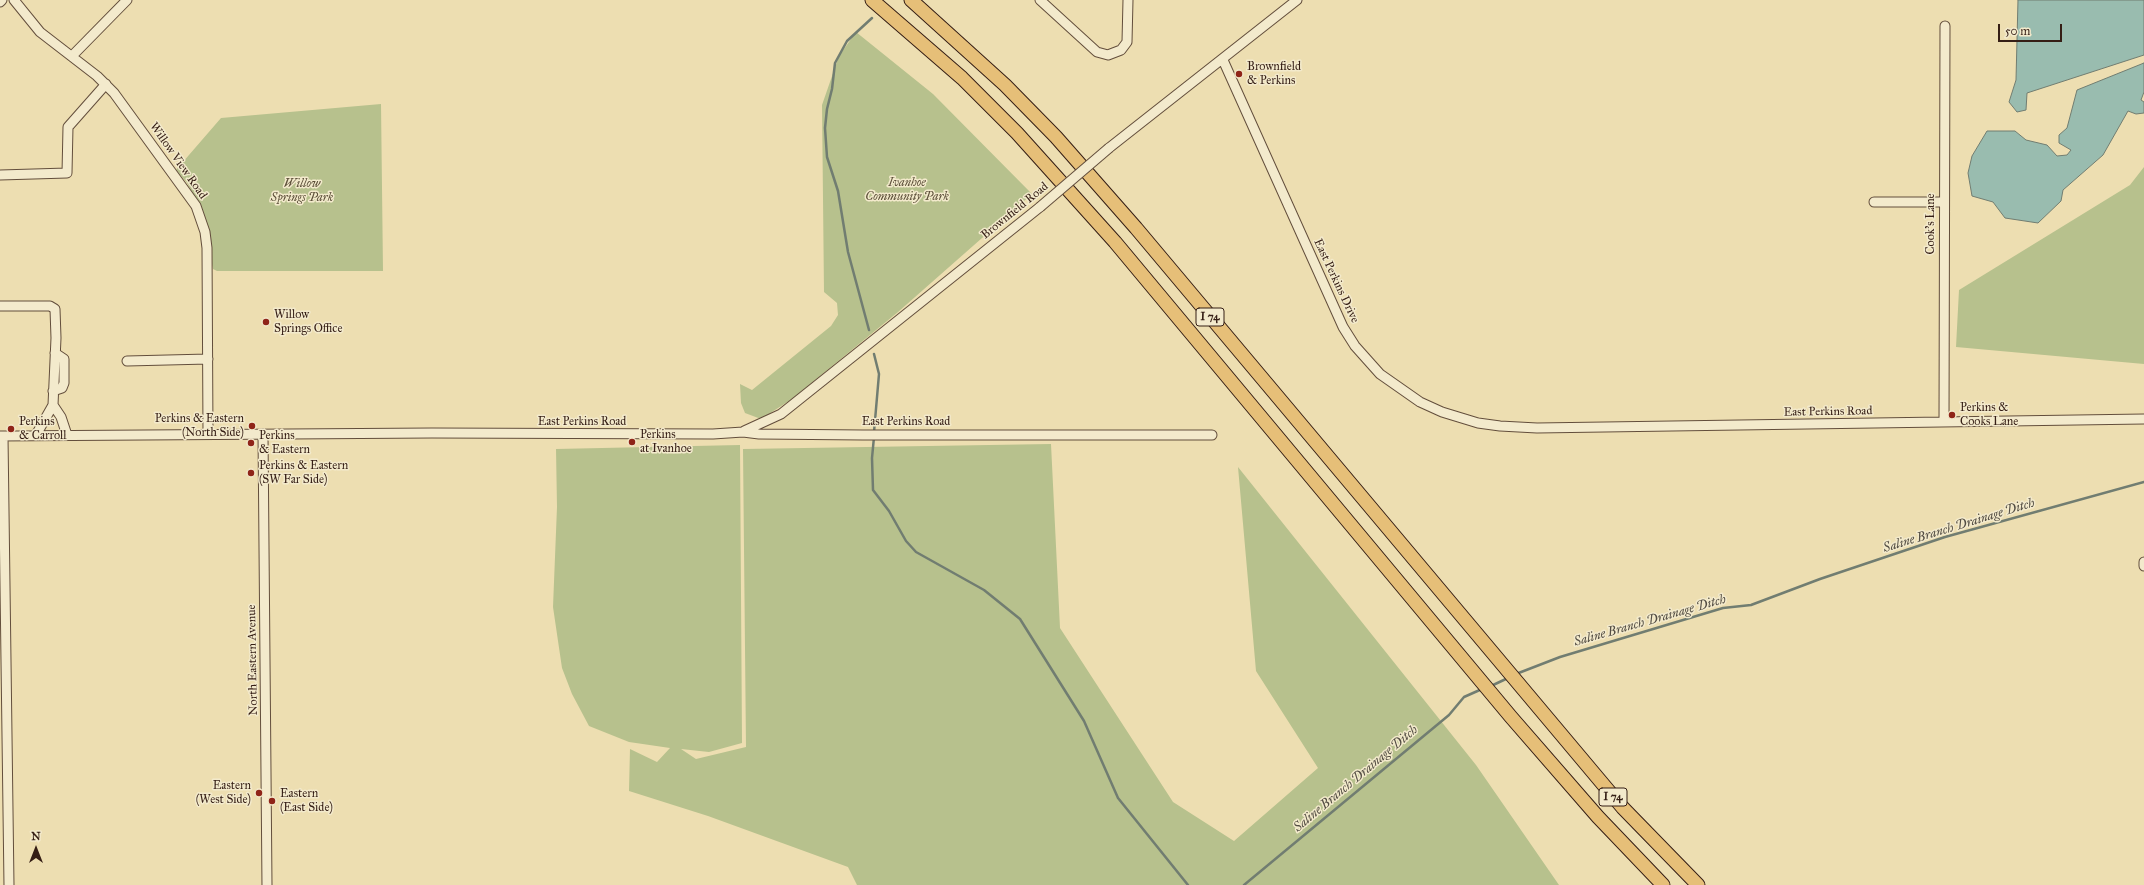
<!DOCTYPE html>
<html>
<head>
<meta charset="utf-8">
<style>
	body { margin:0 }
	#map { position:relative; width:2144px; height:885px; overflow:hidden; background:#eddeb1; font-family:"IM FELL Great Primer",serif }
	canvas { display:block }
	.north { position:absolute; left:16px; top:829px; width:40px; height:40px; -webkit-text-stroke:3px #f3eacc; paint-order:stroke; rotate:0deg; font-size:11px; font-weight:700; line-height:16px; text-align:center; color:#351e15 }
	.north::after { content:''; display:block; margin:auto; width:14px; height:18px; background:#351e15; clip-path:polygon(50% 0,100% 100%,50% 72%,0 100%) }
	.scale { position:absolute; left:1998px; top:24px; width:64px; height:18px; box-sizing:border-box; border:2px solid #351e15; border-top:0; padding-left:5px; font-size:12px; line-height:14px; white-space:nowrap; color:#351e15; -webkit-text-stroke:3px #f3eacc; paint-order:stroke }
</style>
</head>
<body>
<div id="map">
<canvas width="2144" height="885"></canvas>
<div class="north">N</div>
<div class="scale">50 m</div>
</div>
<script>
const context = document.querySelector('canvas').getContext('2d');
context.lineJoin = 'round';
function fillPath(path, color) {
  context.fillStyle = color;
  context.fill(path, 'evenodd');
}
function poly(rows) {
  const path = new Path2D();
  for (const r of rows) {
    path.moveTo(r[0], r[1]);
    for (let i = 2; i < r.length; i += 2) path.lineTo(r[i], r[i + 1]);
  }
  return path;
}
function strokePath(path, color, width, dash) {
  context.strokeStyle = color;
  context.lineWidth = width;
  context.lineCap = dash ? 'butt' : 'round';
  context.setLineDash(dash || []);
  context.stroke(path);
}
function label(font, color, halo, rows, align = 'center') {
  context.font = font + ' "IM FELL Great Primer",serif';
  context.lineWidth = 3;
  context.setLineDash([]);
  context.textBaseline = 'middle';
  context.strokeStyle = halo;
  context.fillStyle = color;
  for (const [text, x, y, turn = 0] of rows) {
    context.save();
    context.translate(x, y);
    context.rotate((+turn || 0) * Math.PI / 180);
    context.textAlign = isNaN(turn) ? turn : align;
    if (halo) context.strokeText(text, 0, 0);
    context.fillText(text, 0, 0);
    context.restore();
  }
}
const green = poly([
	[856,32,933,94,1032,194,898,312,792,399,761,419,745,413,741,403,740,384,752,390,831,326,838,315,837,303,824,292,822,105,839,56],
	[381,104,383,271,217,271,213,269,199,204,187,183,176,170,221,118],
	[2144,167,2144,364,1956,347,1959,290,2130,185],
	[1051,444,1060,628,1173,802,1234,841,1318,768,1256,671,1238,467,1476,765,1559,885,857,885,848,867,708,816,629,791,630,749,657,762,670,748,629,742,589,726,572,694,562,668,553,607,557,507,556,449,740,445,742,743,709,752,681,749,696,759,746,747,743,449]
]);
const water = poly([
	[2018,0,2144,0,2144,55,2027,93,2026,110,2017,112,2009,102,2016,80,2018,0],
	[2144,63,2144,92,2141,100,2144,102,2144,113,2136,114,2128,111,2103,155,2063,190,2061,201,2038,223,2005,218,1993,202,1972,196,1968,173,1972,156,1987,131,2015,131,2026,140,2047,145,2057,156,2067,155,2071,150,2059,143,2059,135,2067,128,2077,90,2144,63]
]);
const stream = poly([
	[869,330,848,252,838,191,827,157,825,128,827,109,832,89,835,63,847,41,872,18],
	[874,354,879,374,874,432],
	[874,437,872,458,873,490,889,511,906,541,916,552,984,590,1020,619,1084,721,1118,798,1188,885],
	[1516,674,1560,657,1723,608,1751,605,1820,579,1945,537,2144,482],
	[1491,686,1508,678],
	[1244,885,1449,715,1464,697,1482,689]
]);
const minor = poly([
	[14,0,40,32,97,76,114,93,196,206,205,232,207,248,208,434],
	[1040,0,1097,52,1108,55,1121,50,1127,42,1128,0],
	[0,2,2,0],
	[72,56,127,0],
	[1223,60,1343,327,1355,346,1380,374,1420,402,1442,412,1478,423,1500,426,1537,428,2144,419],
	[1109,148,1297,0],
	[0,175,67,173,68,127,106,84],
	[1874,202,1943,202],
	[0,306,50,306,55,309,56,338,53,405,36,435],
	[127,361,208,359],
	[53,391,62,388,64,383,64,359,55,353],
	[53,405,61,417,67,435],
	[1944,422,1945,26],
	[744,431,781,414,1040,207],
	[263,434,267,885],
	[0,436,432,433,713,434,743,432,759,434,863,435,1212,435],
	[3,436,9,885],
	[2144,562,2144,566]
]);
const highway = poly([
	[872,0,962,78,1017,133,1115,242,1511,717,1598,817,1663,885],
	[911,0,1005,85,1056,137,1136,228,1623,808,1698,885]
]);
const minorBridge = poly([
	[1040,207,1109,148]
]);
const markers = [
	[1239,74,4,"#8f2418"],
	[266,322,4,"#8f2418"],
	[1952,415,4,"#8f2418"],
	[252,426,4,"#8f2418"],
	[11,429,4,"#8f2418"],
	[632,442,4,"#8f2418"],
	[251,443,4,"#8f2418"],
	[251,473,4,"#8f2418"],
	[259,793,4,"#8f2418"],
	[272,801,4,"#8f2418"]
];
const shields = [
	[1210,317,28],
	[1613,797,28]
];
const shieldNames = [
	["I 74",1210,317],
	["I 74",1613,797]
];
const poiNames = [
	["Brownfield",1247,67],
	["& Perkins",1247,81],
	["Willow",274,315],
	["Springs Office",274,329],
	["Perkins &",1960,408],
	["Cooks Lane",1960,422],
	["Perkins & Eastern",244,419,"right"],
	["(North Side)",244,433,"right"],
	["Perkins",19,422],
	["& Carroll",19,436],
	["Perkins",640,435],
	["at Ivanhoe",640,449],
	["Perkins",259,436],
	["& Eastern",259,450],
	["Perkins & Eastern",259,466],
	["(SW Far Side)",259,480],
	["Eastern",251,786,"right"],
	["(West Side)",251,800,"right"],
	["Eastern",280,794],
	["(East Side)",280,808]
];
const streetNames = [
	["Willow View Road",178,161,55],
	["Brownfield Road",1015,211,-39],
	["Cook's Lane",1931,224,-90],
	["East Perkins Drive",1336,281,65],
	["East Perkins Road",1828,412,-1],
	["East Perkins Road",582,422],
	["East Perkins Road",906,422],
	["North Eastern Avenue",253,660,-91]
];
const parkNames = [
	["Ivanhoe",907,183],
	["Community Park",907,197],
	["Willow",302,184],
	["Springs Park",302,198]
];
const waterNames = [
	["Saline Branch Drainage Ditch",1959,526,-17],
	["Saline Branch Drainage Ditch",1650,621,-16],
	["Saline Branch Drainage Ditch",1356,779,-40]
];
fillPath(green, '#b7c18d');
fillPath(water, '#99bcaf');
strokePath(water, '#717d71', 1);
strokePath(stream, '#717d71', 2.5);
strokePath(minor, '#634e3c', 11);
strokePath(highway, '#351e15', 15);
strokePath(minor, '#f3eacc', 9);
strokePath(highway, '#e6bf78', 13);
strokePath(minorBridge, '#634e3c', 11, []);
strokePath(minorBridge, '#f3eacc', 9);
for (const [x, y, r, color] of markers) {
  const dot = new Path2D();
  dot.arc(x, y, r, 0, 2 * Math.PI);
  context.fillStyle = color;
  context.fill(dot);
  strokePath(dot, '#f3eacc', 1.5);
}
for (const [x, y, w] of shields) {
  const box = new Path2D();
  box.roundRect(x - w / 2, y - 9, w, 18, 3);
  context.fillStyle = '#f3eacc';
  context.fill(box);
  strokePath(box, '#351e15', 1);
}
label('bold 11px', '#351e15', null, shieldNames);
label('12px', '#351e15', '#f3eacc', poiNames, 'left');
label('12px', '#351e15', '#f3eacc', streetNames);
label('italic 12px', '#5c4f39', '#f3eacc', parkNames);
label('italic 13px', '#534d43', '#f3eacc', waterNames);
</script>
</body>
</html>
